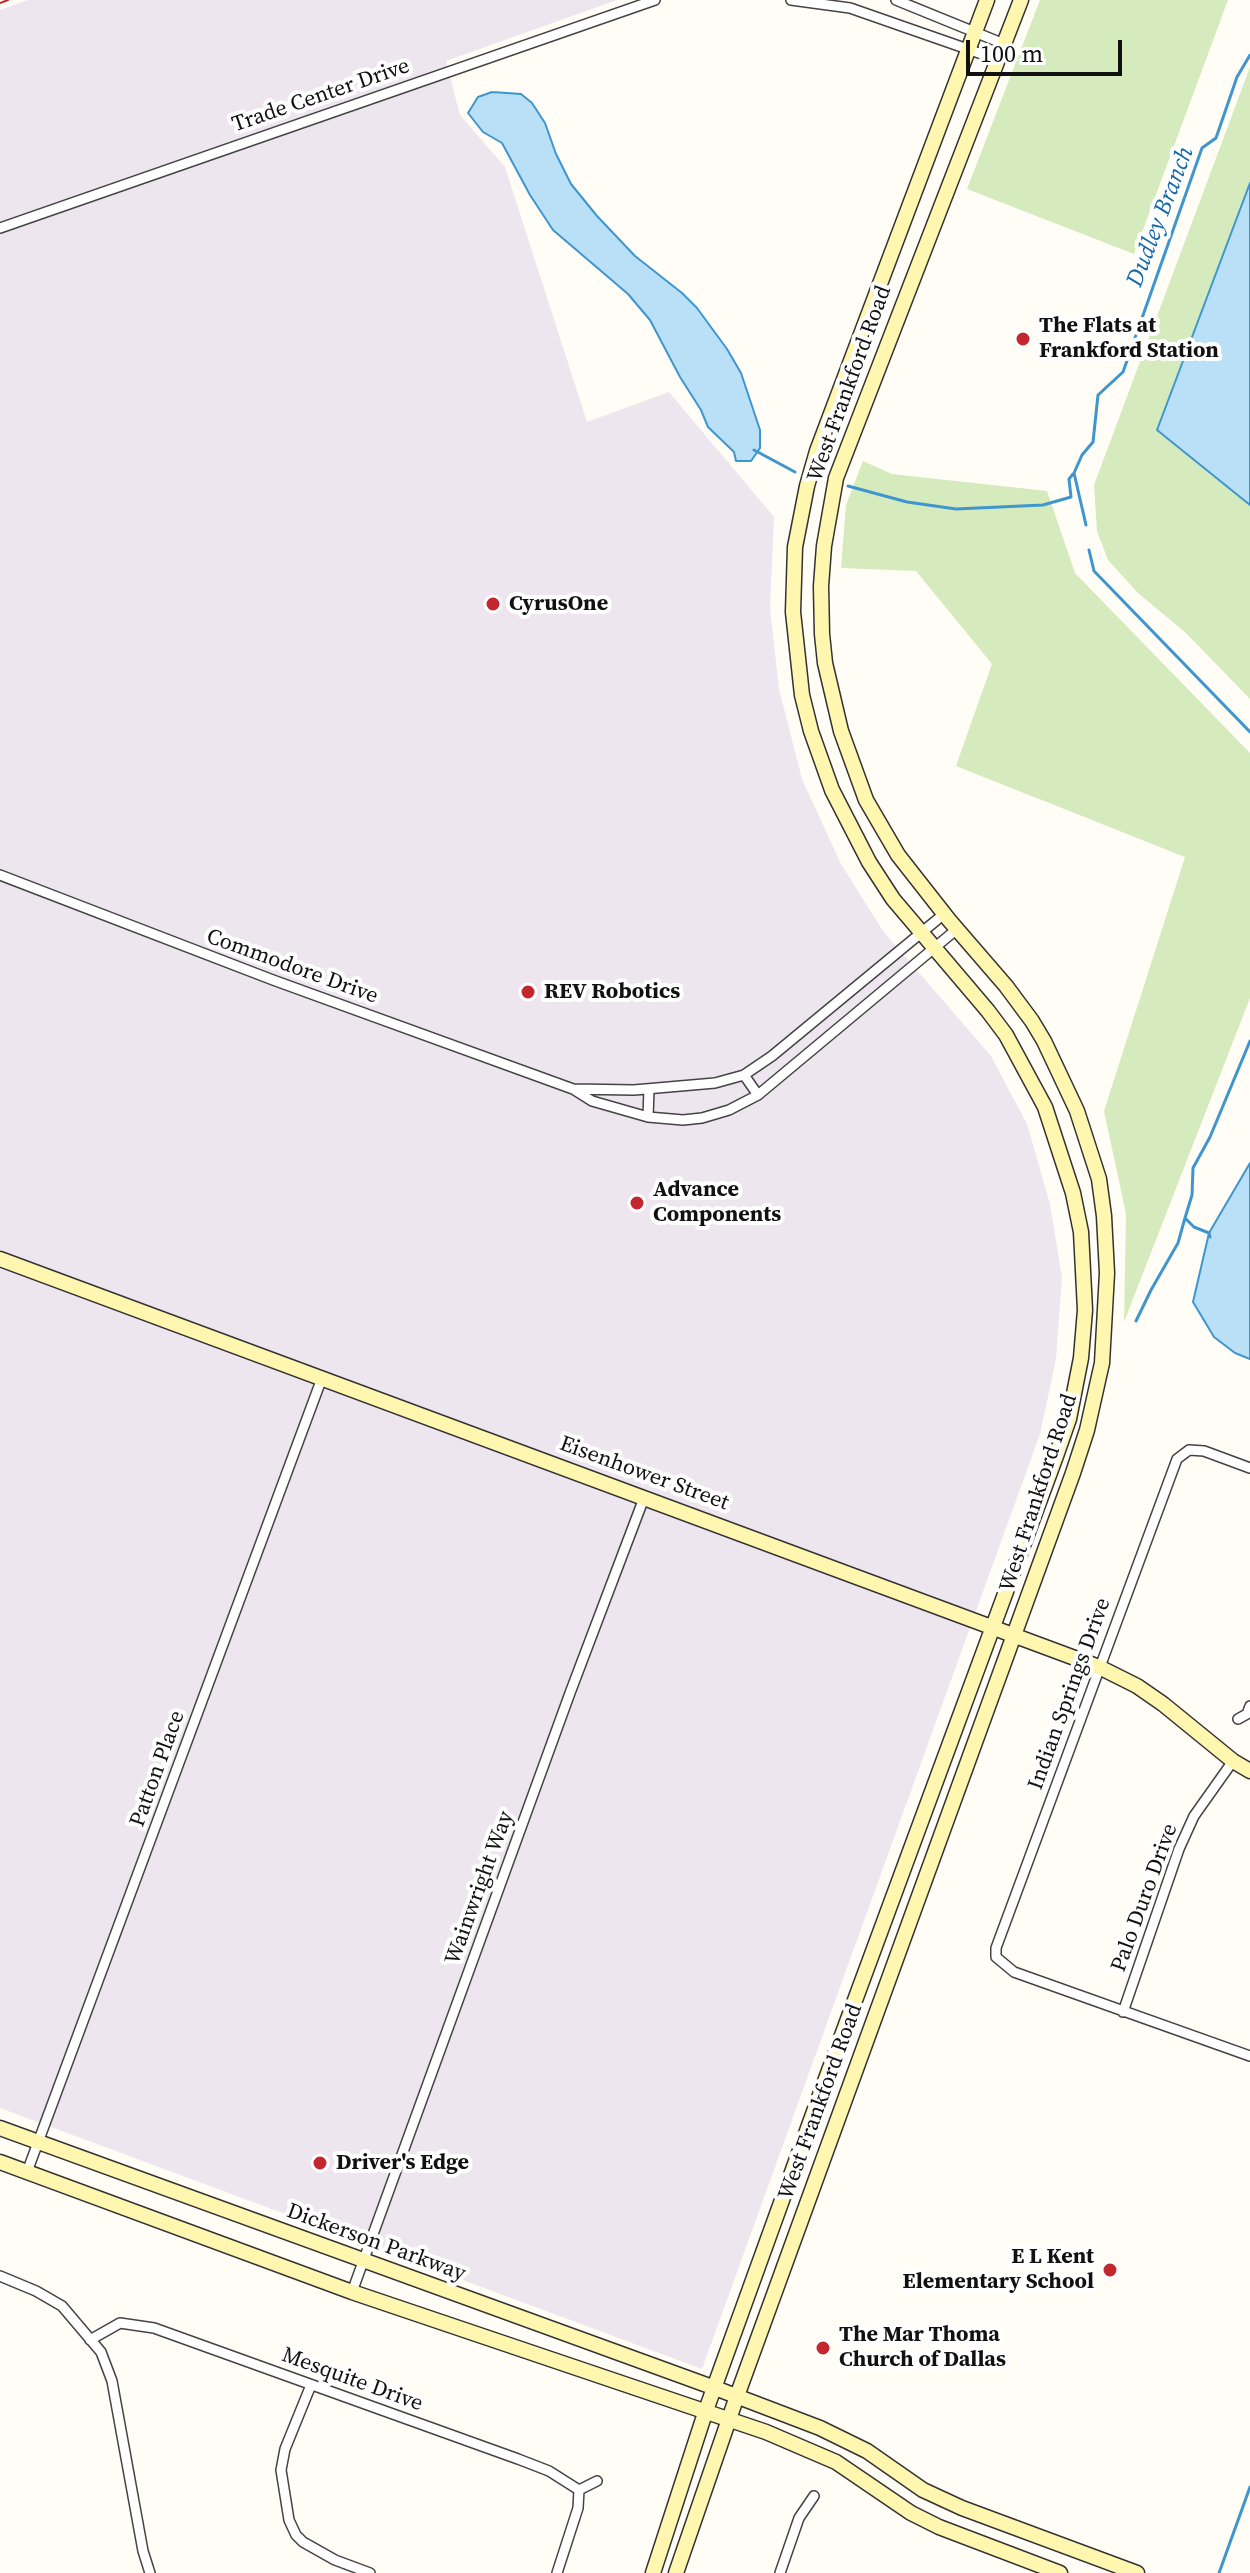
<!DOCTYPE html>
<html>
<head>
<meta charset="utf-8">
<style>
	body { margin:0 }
	#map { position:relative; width:1250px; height:2573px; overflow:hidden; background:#fffdf5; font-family:"Source Serif 4",serif }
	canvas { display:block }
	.scale { position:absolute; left:966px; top:40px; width:156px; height:36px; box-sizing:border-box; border:4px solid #111; border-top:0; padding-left:10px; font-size:24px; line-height:28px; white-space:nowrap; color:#111; -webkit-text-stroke:6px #fff; paint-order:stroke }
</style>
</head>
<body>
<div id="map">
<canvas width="1250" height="2573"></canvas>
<div class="scale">100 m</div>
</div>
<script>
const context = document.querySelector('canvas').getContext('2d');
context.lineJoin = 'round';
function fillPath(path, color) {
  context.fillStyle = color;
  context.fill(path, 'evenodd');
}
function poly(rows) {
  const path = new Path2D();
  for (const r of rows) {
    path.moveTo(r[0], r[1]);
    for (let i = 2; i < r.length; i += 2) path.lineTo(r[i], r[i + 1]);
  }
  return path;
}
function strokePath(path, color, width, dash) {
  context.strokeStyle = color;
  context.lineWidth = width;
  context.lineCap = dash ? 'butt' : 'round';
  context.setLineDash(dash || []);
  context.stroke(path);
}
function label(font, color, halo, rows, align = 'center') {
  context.font = font + ' "Source Serif 4",serif';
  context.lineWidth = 8;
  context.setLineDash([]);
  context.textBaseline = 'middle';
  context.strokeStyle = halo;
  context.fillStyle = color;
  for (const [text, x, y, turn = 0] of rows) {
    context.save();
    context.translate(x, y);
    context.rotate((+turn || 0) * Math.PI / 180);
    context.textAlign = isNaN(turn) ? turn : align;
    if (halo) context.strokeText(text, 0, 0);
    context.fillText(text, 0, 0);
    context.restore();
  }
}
const industrial = poly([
	[28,0,617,0,446,61,460,115,505,167,587,422,669,392,774,517,770,608,779,689,802,779,841,864,883,931,991,1056,1027,1124,1050,1204,1062,1278,1056,1359,1040,1434,702,2369,0,2108,0,10]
]);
const green = poly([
	[1040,0,1228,0,1134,254,967,189],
	[1250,67,1250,699,1186,633,1138,593,1108,560,1097,531,1094,485],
	[863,461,892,474,1047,491,1075,573,1250,753,1250,998,1124,1322,1126,1214,1104,1111,1185,857,956,766,992,664,916,571,841,568,846,505]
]);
const water = poly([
	[492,92,521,94,532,103,545,123,556,154,571,184,597,216,635,256,682,293,697,308,727,349,741,373,760,430,760,448,751,461,736,461,734,452,708,427,701,410,680,377,650,320,628,294,553,230,530,195,502,143,483,132,468,113,478,97,492,92],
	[1250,183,1250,505,1157,430,1250,183],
	[1250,1163,1250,1359,1235,1353,1214,1337,1193,1302,1209,1233,1250,1163]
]);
const stream = poly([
	[754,450,795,472],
	[848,486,907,502,956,509,1043,505,1071,497,1069,479,1073,474],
	[1086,525,1074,473,1082,455,1093,442,1098,395,1123,372,1202,148,1216,138,1237,77,1250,55],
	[1089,550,1094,571,1250,732],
	[1210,1237,1209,1233,1194,1227,1185,1218,1192,1195,1193,1168,1210,1137,1250,1041],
	[1136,1321,1151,1290,1178,1243,1185,1218],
	[1219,2573,1250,2487]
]);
const street = poly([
	[791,0,850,8,999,60],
	[896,0,1004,44],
	[0,228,655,0],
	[0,875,273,980,573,1089,592,1101,648,1117,683,1120,702,1118,729,1110,758,1095,957,929],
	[744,1075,758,1095],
	[573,1089,634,1090,715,1083,744,1075,772,1056,944,914],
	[648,1117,649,1089],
	[1250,1468,1204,1451,1189,1450,1177,1459,996,1948,996,1957,1014,1972,1250,2056],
	[1238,1719,1247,1714,1250,1706],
	[1123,2012,1179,1849,1194,1816,1233,1761],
	[27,2172,322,1378],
	[0,2276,36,2291,62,2306,101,2352,112,2381,143,2551,150,2573],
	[352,2292,570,1693,644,1498],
	[90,2340,120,2323,154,2328,518,2459,549,2471,579,2490],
	[311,2385,285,2449,281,2470,289,2520,296,2535,303,2542,335,2560,370,2573],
	[579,2490,597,2481],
	[557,2573,578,2508,579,2490],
	[780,2573,799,2518,814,2496]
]);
const secondary = poly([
	[0,1259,1099,1667,1137,1686,1163,1704,1233,1761,1250,1771],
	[0,2128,715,2388,820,2428,867,2451,923,2490,962,2508,1137,2573],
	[0,2162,352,2292,766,2432,836,2462,911,2513,939,2527,1060,2573],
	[653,2573,705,2413,820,2095,1056,1456,1069,1419,1081,1358,1085,1310,1081,1232,1073,1193,1045,1107,1006,1035,988,1011,893,899,869,862,832,790,811,731,802,695,793,612,795,547,807,486,817,451,987,0],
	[676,2573,737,2396,1073,1473,1087,1430,1102,1363,1107,1273,1104,1216,1099,1179,1077,1111,1044,1041,1032,1021,1006,986,949,920,898,855,866,800,841,731,825,663,822,634,821,586,824,546,836,478,1021,0]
]);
const tram = poly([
	[0,3,8,0]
]);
const markers = [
	[1023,339,8,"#c4262e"],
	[493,604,8,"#c4262e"],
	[528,992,8,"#c4262e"],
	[637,1203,8,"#c4262e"],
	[320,2163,8,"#c4262e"],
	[1110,2270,8,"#c4262e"],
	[823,2348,8,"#c4262e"]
];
const streetNames = [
	["Trade Center Drive",321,96,-19],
	["West Frankford Road",850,384,-70],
	["Commodore Drive",292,967,20],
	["Eisenhower Street",644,1474,20],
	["West Frankford Road",1039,1493,-72],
	["Indian Springs Drive",1070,1694,-70],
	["Patton Place",158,1769,-70],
	["Wainwright Way",480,1888,-70],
	["Palo Duro Drive",1145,1898,-70],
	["West Frankford Road",821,2102,-70],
	["Dickerson Parkway",376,2243,20],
	["Mesquite Drive",352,2380,20]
];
const poiNames = [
	["The Flats at",1039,326],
	["Frankford Station",1039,351],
	["CyrusOne",509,604],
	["REV Robotics",544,992],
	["Advance",653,1190],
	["Components",653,1215],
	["Driver's Edge",336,2163],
	["E L Kent",1094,2257,"right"],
	["Elementary School",1094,2282,"right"],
	["The Mar Thoma",839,2335],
	["Church of Dallas",839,2360]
];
const waterNames = [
	["Dudley Branch",1161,217,-69]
];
fillPath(industrial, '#eee6ef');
fillPath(green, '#d5ebbd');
fillPath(water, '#b9e0f7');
strokePath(water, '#3f96cf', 2);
strokePath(stream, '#3f96cf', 3);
strokePath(street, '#444', 12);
strokePath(secondary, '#333', 17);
strokePath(street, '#fff', 9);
strokePath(secondary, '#fff6b0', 14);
strokePath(tram, '#c4262e', 2);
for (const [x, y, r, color] of markers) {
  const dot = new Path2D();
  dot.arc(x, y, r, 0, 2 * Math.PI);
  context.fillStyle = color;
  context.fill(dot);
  strokePath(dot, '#fff', 3);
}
label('22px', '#111', '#fff', streetNames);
label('bold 22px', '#111', '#fff', poiNames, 'left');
label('italic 24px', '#1768a6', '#fff', waterNames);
</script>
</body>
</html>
